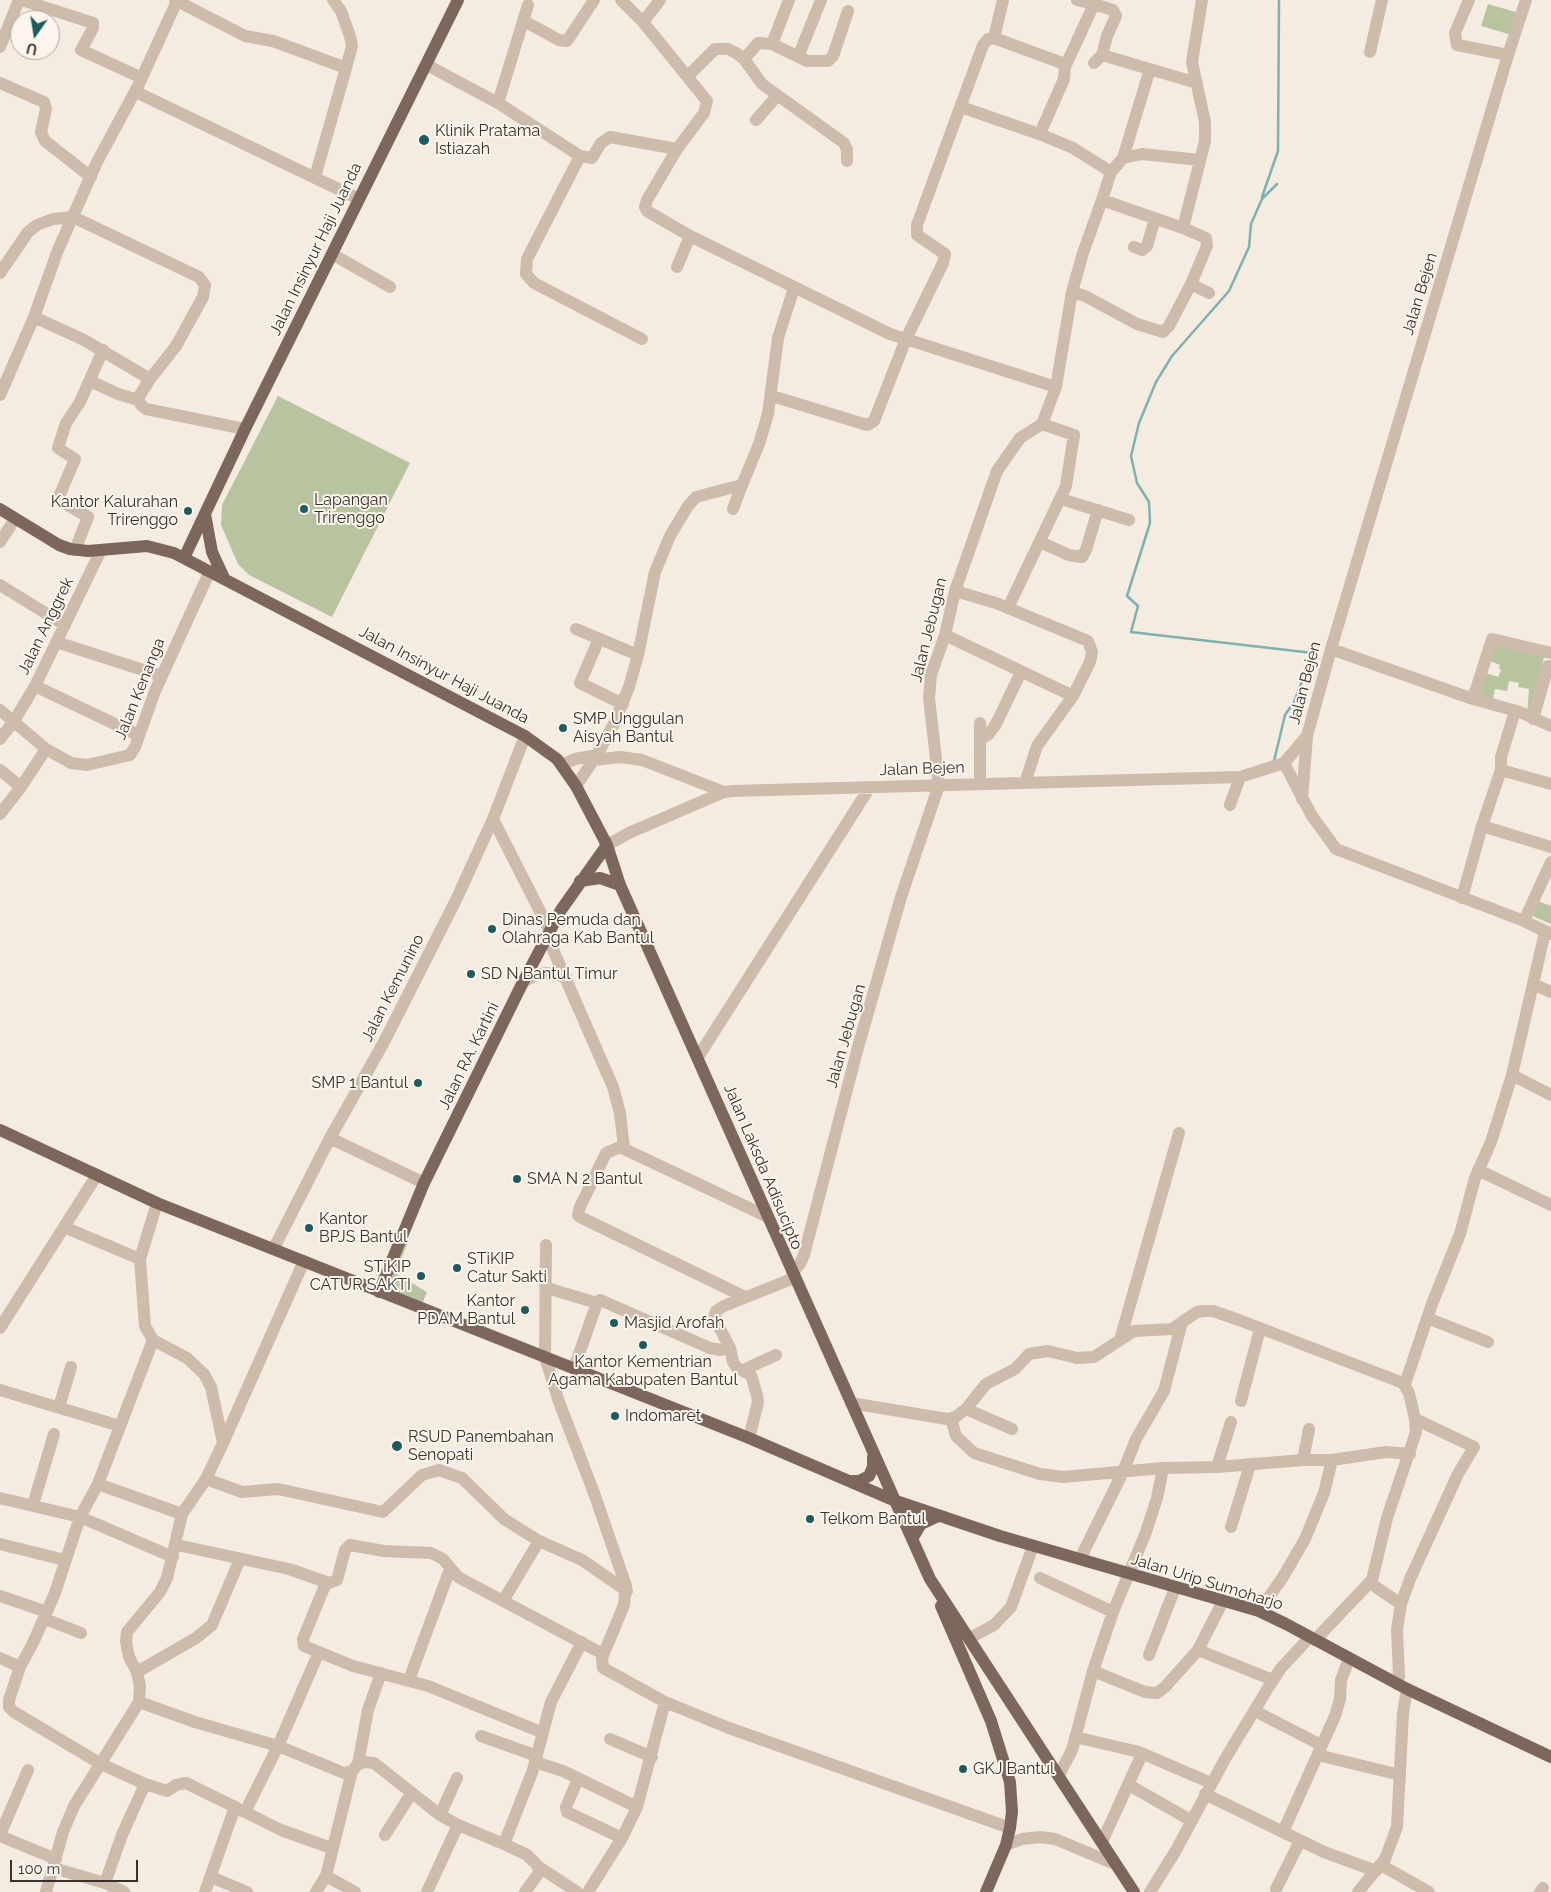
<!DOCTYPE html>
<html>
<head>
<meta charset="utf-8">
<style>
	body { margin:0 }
	#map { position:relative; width:1551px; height:1892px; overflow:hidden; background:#f4ebe1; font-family:Raleway,sans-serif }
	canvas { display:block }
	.north { position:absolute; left:10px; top:10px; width:50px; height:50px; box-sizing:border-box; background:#fbf5ee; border:1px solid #aea6a0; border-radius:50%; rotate:193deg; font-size:14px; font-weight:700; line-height:20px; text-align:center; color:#3b302b }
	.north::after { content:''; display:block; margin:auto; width:18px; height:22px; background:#1f5a5e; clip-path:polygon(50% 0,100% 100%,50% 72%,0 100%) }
	.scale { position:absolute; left:10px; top:1860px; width:128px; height:22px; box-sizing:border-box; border:2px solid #3b302b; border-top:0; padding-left:6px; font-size:15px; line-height:18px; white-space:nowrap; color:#3b302b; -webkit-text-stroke:4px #fbf5ee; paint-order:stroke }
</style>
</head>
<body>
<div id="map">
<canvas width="1551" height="1892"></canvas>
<div class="north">U</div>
<div class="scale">100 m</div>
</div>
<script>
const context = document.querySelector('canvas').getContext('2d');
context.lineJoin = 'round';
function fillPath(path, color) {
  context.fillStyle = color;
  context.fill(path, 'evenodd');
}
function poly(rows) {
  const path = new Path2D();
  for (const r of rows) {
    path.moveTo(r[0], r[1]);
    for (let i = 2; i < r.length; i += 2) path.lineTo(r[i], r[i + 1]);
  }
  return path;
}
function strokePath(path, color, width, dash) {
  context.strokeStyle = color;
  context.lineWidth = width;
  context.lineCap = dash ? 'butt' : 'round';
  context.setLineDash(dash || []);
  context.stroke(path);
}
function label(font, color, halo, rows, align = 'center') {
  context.font = font + ' Raleway,sans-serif';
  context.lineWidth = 4;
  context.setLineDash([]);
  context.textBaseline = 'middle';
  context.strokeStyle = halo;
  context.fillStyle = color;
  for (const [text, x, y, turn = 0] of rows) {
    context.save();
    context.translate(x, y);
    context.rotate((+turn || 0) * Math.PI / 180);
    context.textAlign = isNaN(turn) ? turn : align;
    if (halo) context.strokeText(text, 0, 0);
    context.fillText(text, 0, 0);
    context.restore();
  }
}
const green = poly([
	[1488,4,1519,13,1512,35,1481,26],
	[278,396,410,463,332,617,249,575,238,564,221,525,222,505],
	[1493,640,1545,653,1530,716,1527,715,1529,689,1518,687,1519,683,1509,681,1507,691,1495,689,1492,704,1476,697,1483,672,1498,677,1501,670,1499,669,1500,665,1488,660],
	[1535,900,1551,906,1551,924,1530,915],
	[399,1235,409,1240,395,1273,427,1292,420,1309,378,1292]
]);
const stream = poly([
	[1262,197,1278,151,1279,0],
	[1274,761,1285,715,1294,702,1313,653,1131,632,1138,606,1127,596,1150,523,1149,502,1137,483,1131,456,1139,423,1156,382,1172,356,1229,291,1249,247,1251,224,1262,199,1277,184]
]);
const minor = poly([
	[22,0,93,23,93,28,81,50,142,78],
	[333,0,341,11,350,36,352,46,346,68],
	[621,0,643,22,707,101,704,113,677,149,647,200,645,207,647,211,690,236,890,334,1056,387],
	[1095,0,1094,4,1113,10,1116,16,1107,36,1102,55],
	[1469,0,1455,33,1457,45,1508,55],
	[177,1,245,36,273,41,346,68,315,177],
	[524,21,559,40,567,41,594,0],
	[643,22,660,0],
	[994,38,1003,0],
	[772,44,807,61,828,61,833,56,848,11],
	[0,47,19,0],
	[1370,52,1382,0],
	[798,57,821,0],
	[744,59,758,43,772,44,789,0],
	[1094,63,1102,55,1197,83],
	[427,65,498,103,580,156,592,158,601,143,610,137,677,149],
	[1065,67,1094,4,1077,0],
	[688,76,715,49,728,49,736,53,744,59,762,84,844,143,847,150,847,161],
	[0,83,44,102,46,109,41,132,45,141,91,177],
	[136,92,359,199],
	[498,103,528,5],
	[961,107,1042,135],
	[756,120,777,96],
	[580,156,527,259,526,274,534,283,642,339],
	[1123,158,1142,154,1200,160],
	[1102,200,1111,172],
	[1183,228,1206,238,1207,246,1191,284,1209,293],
	[1134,247,1142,250,1147,246,1155,219],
	[332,254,390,287],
	[677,267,690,236],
	[0,273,28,232,37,225,53,219,73,217,199,277,205,285,203,297,176,346,150,379],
	[1072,292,1085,296,1137,324,1163,332,1169,326,1191,284],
	[34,317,58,250,97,162,139,84,177,1,175,0],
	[90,381,118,394,138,400],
	[0,395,34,317,84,340,150,379,138,398,141,405,146,409,245,429],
	[772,396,867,425,874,421,906,339,943,263,945,254,917,235,917,225,983,45,988,39,994,38,1062,63,1065,67,1064,79,1042,129,1042,135,1073,148,1111,172,1123,158,1150,69],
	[1061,499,1129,520],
	[733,509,742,485],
	[0,542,15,519],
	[1040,542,1069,555,1082,557,1086,550,1098,510],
	[75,550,88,517,58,499,75,459,58,448,66,423,80,402,103,350],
	[0,585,65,625],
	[955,591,996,603,1088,641,1092,652,1090,662,1073,696,1037,746,1025,783],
	[1008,608,1066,486,1074,435,1042,424],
	[576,629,638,655],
	[945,635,1073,696],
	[599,639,580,683,623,704],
	[56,642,162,676],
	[1331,649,1473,699,1520,712,1551,726],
	[35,686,138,735],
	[1473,699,1492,639,1551,653],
	[0,710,46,749,71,763,87,765,130,755,135,747,155,691,210,571],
	[1533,719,1548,666],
	[0,739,14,721,35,686,101,550],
	[980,739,988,735,996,724,1021,672],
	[594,760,620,757,642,760,724,792],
	[1284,763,1312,816,1336,849,1524,921,1551,934],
	[562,765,575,759,597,755],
	[0,770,21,787],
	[1501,770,1551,784],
	[980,783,980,723],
	[576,786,597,755,614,724,629,687,638,655,655,572,670,536,688,506,696,497,742,485,759,444,768,414,778,338,794,288],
	[1302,799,1307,736],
	[1230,805,1240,777],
	[0,814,21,787,46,749],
	[493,819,550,931],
	[1482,826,1551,847],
	[607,845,631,832,724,792,733,791,1240,777,1284,763,1307,736,1331,649,1508,55,1526,0],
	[1462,898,1482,826,1501,770,1501,757,1515,711],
	[1524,921,1551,862],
	[547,936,613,1087,620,1113,624,1148],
	[523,982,536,975,547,973,566,977],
	[1533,984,1551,992],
	[698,1057,870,787],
	[1512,1075,1551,1095],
	[330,1138,424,1183],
	[1478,1170,1551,1205],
	[64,1227,140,1259],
	[546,1245,545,1357,559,1402,594,1493,626,1586,624,1605,602,1658,603,1668,665,1702,729,1728,1010,1828],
	[274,1248,330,1138,384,1042,456,900,493,819,525,736],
	[792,1273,800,1264,804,1255,857,1051,901,897,939,785,929,698,931,675,945,635,955,591,997,471,1020,438,1042,424,1056,387,1072,292,1083,253,1102,200,1183,228,1205,141,1205,122,1192,62,1202,0],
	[547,1288,597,1303],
	[745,1297,580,1217,578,1215,580,1207,606,1153,620,1147,766,1216],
	[1427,1318,1488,1342],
	[0,1328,97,1175],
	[1120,1340,1179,1133],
	[574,1368,597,1303,600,1300,710,1348,721,1350,730,1348],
	[743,1370,776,1355],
	[1405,1384,1432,1304,1460,1234,1475,1178,1491,1142,1512,1075,1545,932],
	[0,1390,120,1426],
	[1241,1401,1260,1329],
	[851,1403,947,1419,954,1418,966,1409,986,1384,1015,1369,1029,1354,1048,1351,1077,1358,1094,1357,1134,1331,1172,1329,1197,1312,1204,1311,1213,1311,1239,1320,1403,1383,1409,1393,1415,1419,1416,1432,1387,1518,1372,1580,1315,1640],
	[59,1407,71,1367],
	[966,1409,1012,1429],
	[951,1418,956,1436,974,1453,1040,1474,1063,1477,1163,1468,1217,1467,1303,1460,1332,1460,1386,1452,1410,1454],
	[749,1438,758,1402,757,1395,751,1375,737,1368,733,1362,730,1348,714,1317,716,1311,724,1306,794,1278],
	[223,1443,304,1261],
	[1303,1460,1309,1429],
	[1217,1467,1231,1422],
	[206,1479,242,1492,278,1489,383,1512,422,1475,439,1470,462,1478,504,1519,539,1541,582,1560,627,1591],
	[98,1484,182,1514],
	[0,1498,80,1517,173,1557],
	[33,1505,54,1434],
	[1231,1527,1250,1465],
	[0,1544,65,1560],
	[177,1545,289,1569,329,1583,337,1580,345,1550,350,1545,384,1551,431,1553,443,1559,458,1577,603,1654],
	[1080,1559,1123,1472,1136,1439,1164,1391,1182,1322],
	[1040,1578,1113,1612],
	[326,1583,303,1639,304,1646,353,1666,428,1686,541,1732],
	[1370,1583,1401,1604],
	[0,1596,47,1612],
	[503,1601,539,1541],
	[1259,1611,1283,1577,1305,1539,1324,1493,1332,1460],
	[45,1619,81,1633],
	[970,1638,994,1625,1011,1607,1033,1546],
	[1198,1650,1273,1680],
	[319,1652,278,1746,344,1773,352,1771,358,1764,365,1762,374,1763,440,1815,458,1825,504,1844,533,1770,551,1702,582,1642],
	[1149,1655,1175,1588],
	[0,1658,20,1667,33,1643,55,1593,80,1517,98,1484,153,1340],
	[20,1667,9,1700,9,1707,14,1712,101,1764,145,1784,167,1791,176,1785,186,1783,235,1807],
	[1093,1671,1145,1692,1157,1693,1165,1687,1198,1650,1223,1601],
	[137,1672,196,1638,212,1625,240,1559],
	[409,1680,450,1569],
	[1397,1684,1399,1676,1397,1630,1401,1604,1410,1579,1458,1474,1474,1447,1415,1419],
	[139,1702,195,1722,278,1746,245,1812,281,1830,331,1848],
	[1255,1711,1321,1745],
	[481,1736,537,1756],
	[1075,1737,1139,1752,1211,1783],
	[610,1739,652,1757],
	[1318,1755,1400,1775],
	[535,1762,563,1771,637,1807],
	[358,1764,368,1710,381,1673],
	[1059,1775,1072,1750,1093,1671,1113,1612,1146,1532,1157,1498,1163,1468],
	[578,1779,566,1807,567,1812,622,1838],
	[1129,1785,1192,1821],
	[1205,1794,1324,1852,1376,1871],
	[440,1815,457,1778],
	[1283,1832,1335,1716,1340,1699,1341,1680,1349,1659],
	[0,1835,28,1770],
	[385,1835,411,1794],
	[0,1836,56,1859],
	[1102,1842,1142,1754],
	[504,1844,527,1855,539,1867,538,1874,525,1892],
	[1006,1845,1022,1839,1040,1837,1055,1839,1115,1864],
	[1381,1865,1429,1892],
	[539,1867,577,1892],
	[53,1868,105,1883,124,1892],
	[326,1876,355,1892],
	[211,1877,247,1892],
	[105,1883,122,1835,145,1784],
	[1276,1889,1300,1841],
	[46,1892,63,1832,74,1806,139,1702,140,1686,137,1672,129,1657,126,1641,127,1632,160,1592,167,1578,182,1514,206,1479,223,1443,211,1387,204,1374,187,1358,153,1340,145,1326,140,1259,157,1203],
	[205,1892,235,1807,242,1811],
	[316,1892,326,1876,352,1771],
	[427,1892,458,1825],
	[588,1892,622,1838,637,1807,665,1702],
	[1150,1892,1175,1852,1225,1759,1268,1688,1281,1668,1310,1637],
	[1358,1892,1385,1859,1397,1827,1403,1713,1407,1689],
	[1540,1892,1543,1888]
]);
const major = poly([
	[0,509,59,545,70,549,88,551,147,546,174,553,525,736,557,759,576,786,607,845,620,885,930,1579,1134,1892],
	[205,514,212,552,224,578],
	[184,558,245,429,458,0],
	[580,881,600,878,620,885],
	[0,1130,157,1203,749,1438,893,1500,1000,1536,1259,1611,1286,1624,1407,1689,1551,1757],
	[379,1292,424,1183,523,982,561,910,607,845],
	[851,1481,859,1481,869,1476,873,1467,873,1457],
	[912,1539,921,1524,938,1516],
	[941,1606,991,1721,1010,1782,1012,1812,1010,1828,1006,1845,986,1892]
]);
const markers = [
	[424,140,6,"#1f5a5e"],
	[304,509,5,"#1f5a5e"],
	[188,511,5,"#1f5a5e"],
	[563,728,5,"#1f5a5e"],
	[492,929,5,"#1f5a5e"],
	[471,974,5,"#1f5a5e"],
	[418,1083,5,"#1f5a5e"],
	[517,1179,5,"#1f5a5e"],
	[309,1228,5,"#1f5a5e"],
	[457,1268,5,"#1f5a5e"],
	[421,1276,5,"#1f5a5e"],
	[525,1310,5,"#1f5a5e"],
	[614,1323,5,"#1f5a5e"],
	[643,1345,5,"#1f5a5e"],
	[615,1416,5,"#1f5a5e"],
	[397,1446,6,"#1f5a5e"],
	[810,1519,5,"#1f5a5e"],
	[963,1769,5,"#1f5a5e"]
];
const poiNames = [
	["Klinik Pratama",435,131],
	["Istiazah",435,149],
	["Lapangan",314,500],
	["Trirenggo",314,518],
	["Kantor Kalurahan",178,502,"right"],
	["Trirenggo",178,520,"right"],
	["SMP Unggulan",573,719],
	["Aisyah Bantul",573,737],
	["Dinas Pemuda dan",502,920],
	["Olahraga Kab Bantul",502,938],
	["SD N Bantul Timur",481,974],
	["SMP 1 Bantul",408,1083,"right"],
	["SMA N 2 Bantul",527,1179],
	["Kantor",319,1219],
	["BPJS Bantul",319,1237],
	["STiKIP",467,1259],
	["Catur Sakti",467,1277],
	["STiKIP",411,1267,"right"],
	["CATUR SAKTI",411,1285,"right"],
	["Kantor",515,1301,"right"],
	["PDAM Bantul",515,1319,"right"],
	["Masjid Arofah",624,1323],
	["Kantor Kementrian",643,1362,"center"],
	["Agama Kabupaten Bantul",643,1380,"center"],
	["Indomaret",625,1416],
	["RSUD Panembahan",408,1437],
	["Senopati",408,1455],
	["Telkom Bantul",820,1519],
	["GKJ Bantul",973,1769]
];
const streetNames = [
	["Jalan Insinyur Haji Juanda",316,249,-64],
	["Jalan Bejen",1420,294,-73],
	["Jalan Anggrek",46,626,-64],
	["Jalan Jebugan",929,630,-76],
	["Jalan Insinyur Haji Juanda",444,675,28],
	["Jalan Bejen",1305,683,-75],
	["Jalan Kenanga",140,689,-68],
	["Jalan Bejen",922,769,-2],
	["Jalan Kemunino",393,988,-63],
	["Jalan Jebugan",846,1036,-74],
	["Jalan RA. Kartini",469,1056,-64],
	["Jalan Laksda Adisucipto",763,1167,67],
	["Jalan Urip Sumoharjo",1207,1582,17]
];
fillPath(green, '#b8c4a0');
strokePath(stream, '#7fb0b2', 2.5);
strokePath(minor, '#cdbbac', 12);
strokePath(major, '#7d675c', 12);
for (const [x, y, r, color] of markers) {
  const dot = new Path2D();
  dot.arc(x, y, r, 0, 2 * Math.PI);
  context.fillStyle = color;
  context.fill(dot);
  strokePath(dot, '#fbf5ee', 2);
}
label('16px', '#3b302b', '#fbf5ee', poiNames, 'left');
label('16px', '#3b302b', '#fbf5ee', streetNames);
</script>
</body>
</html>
